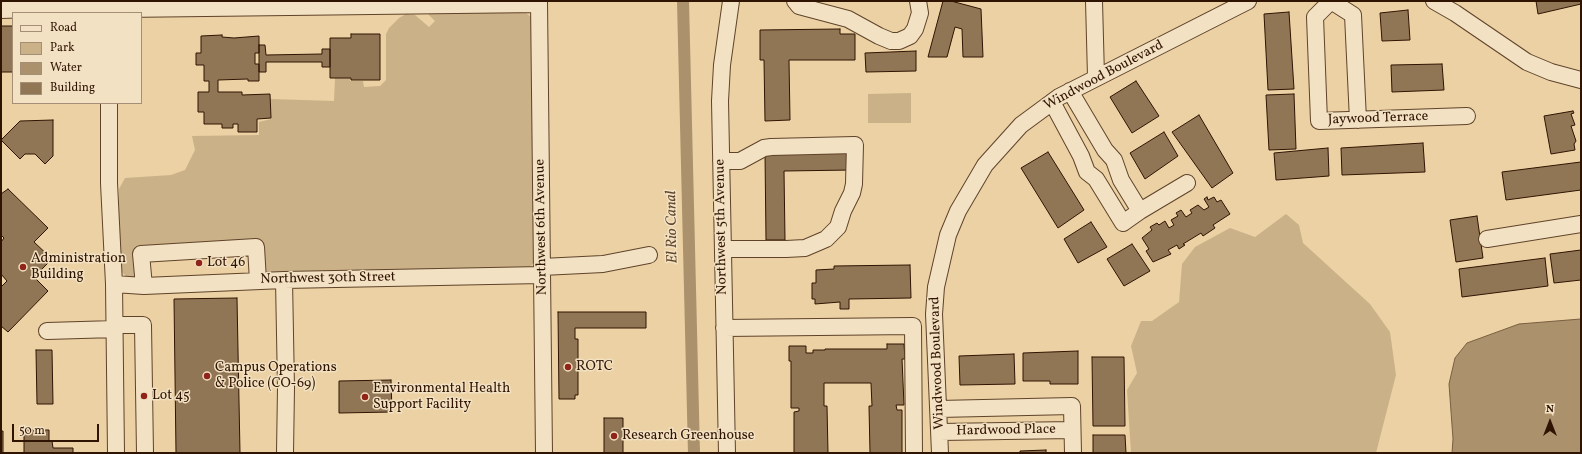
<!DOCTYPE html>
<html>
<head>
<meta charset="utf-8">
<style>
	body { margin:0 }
	#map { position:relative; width:1582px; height:454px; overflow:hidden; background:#ebd1a3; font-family:Vollkorn,serif }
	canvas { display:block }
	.frame { position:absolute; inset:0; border:2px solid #301402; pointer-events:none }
	.legend { position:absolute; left:12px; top:12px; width:130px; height:92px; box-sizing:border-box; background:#f2e1c3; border:1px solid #a48f76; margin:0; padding:5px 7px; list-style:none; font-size:12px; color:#301402 }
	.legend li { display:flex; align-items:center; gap:8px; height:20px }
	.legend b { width:20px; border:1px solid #a48f76 }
	.north { position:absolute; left:1530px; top:402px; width:40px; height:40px; -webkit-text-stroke:3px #f2e1c3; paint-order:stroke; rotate:0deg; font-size:11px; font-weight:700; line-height:16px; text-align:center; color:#301402 }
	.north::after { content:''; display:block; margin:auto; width:14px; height:18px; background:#301402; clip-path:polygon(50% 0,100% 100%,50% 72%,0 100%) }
	.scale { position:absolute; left:12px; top:424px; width:87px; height:18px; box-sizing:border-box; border:2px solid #301402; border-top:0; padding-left:5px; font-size:12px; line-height:14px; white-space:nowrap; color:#301402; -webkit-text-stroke:3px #f2e1c3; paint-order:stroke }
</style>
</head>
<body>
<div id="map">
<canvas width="1582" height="454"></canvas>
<div class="frame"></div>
<ul class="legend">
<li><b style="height:5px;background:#f2e1c3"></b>Road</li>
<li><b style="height:11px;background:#cbb188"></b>Park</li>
<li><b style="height:11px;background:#ab916c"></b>Water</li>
<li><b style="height:11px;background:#917656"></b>Building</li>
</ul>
<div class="north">N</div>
<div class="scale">50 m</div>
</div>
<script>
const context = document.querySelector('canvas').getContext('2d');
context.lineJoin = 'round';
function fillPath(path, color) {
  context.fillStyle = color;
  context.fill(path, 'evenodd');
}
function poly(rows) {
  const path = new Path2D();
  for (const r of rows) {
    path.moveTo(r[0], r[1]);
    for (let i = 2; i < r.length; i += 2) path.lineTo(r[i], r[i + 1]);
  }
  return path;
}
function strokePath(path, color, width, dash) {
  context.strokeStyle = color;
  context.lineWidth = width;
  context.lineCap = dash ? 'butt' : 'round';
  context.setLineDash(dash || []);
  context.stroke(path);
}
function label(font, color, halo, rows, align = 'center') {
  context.font = font + ' Vollkorn,serif';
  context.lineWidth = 3;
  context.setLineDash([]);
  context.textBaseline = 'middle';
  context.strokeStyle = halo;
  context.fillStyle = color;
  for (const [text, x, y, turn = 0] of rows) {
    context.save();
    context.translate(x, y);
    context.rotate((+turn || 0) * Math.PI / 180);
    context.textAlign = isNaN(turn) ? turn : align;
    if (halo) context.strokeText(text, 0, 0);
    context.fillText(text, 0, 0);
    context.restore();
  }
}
const green = poly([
	[524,11,533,19,535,261,529,269,262,272,260,242,136,253,136,277,127,277,120,270,118,263,119,189,125,178,171,175,185,170,195,150,192,136,259,135,259,122,271,119,271,99,334,101,335,78,350,78,350,81,363,81,364,87,380,86,386,80,386,34,389,28,399,18,406,14,415,15,429,27,435,21,426,12],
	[911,93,911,123,868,123,868,94],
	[1286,214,1299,225,1303,243,1370,304,1390,332,1396,375,1376,453,1131,453,1127,390,1137,373,1131,346,1141,321,1152,321,1179,302,1182,264,1195,247,1230,228,1255,237]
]);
const water = poly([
	[1581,319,1581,453,1452,453,1453,439,1449,384,1455,358,1467,343,1519,324,1581,319]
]);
const canal = poly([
	[683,1,694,453]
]);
const building = poly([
	[943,1,951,1,981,9,983,57,963,57,962,29,955,27,947,57,928,57,943,1],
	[1536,1,1581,1,1581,4,1538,14,1536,1],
	[1408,10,1410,40,1382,41,1380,13,1408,10],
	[1289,12,1294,89,1268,90,1264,14,1289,12],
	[1,26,13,26,13,72,1,72,1,26],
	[840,29,840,34,855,34,855,60,789,60,790,120,765,121,764,60,760,60,760,30,840,29],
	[351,34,380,34,380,80,351,80,351,78,330,78,330,38,351,38,351,34],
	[222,35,222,37,234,38,259,36,259,53,255,53,255,64,259,64,259,81,248,81,248,79,218,80,218,92,242,92,242,95,270,94,271,118,257,119,257,132,238,132,238,124,233,124,233,128,222,128,222,124,204,124,204,112,198,112,198,92,209,92,209,81,204,81,204,65,196,65,196,53,201,53,201,36,222,35],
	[259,45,265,45,266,55,322,54,322,49,330,49,330,67,322,67,322,62,266,62,266,72,259,72,259,45],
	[916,51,916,71,866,72,865,53,916,51],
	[1442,64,1444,90,1392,92,1391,65,1442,64],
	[1136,81,1159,116,1132,133,1110,97,1136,81],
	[1294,94,1296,149,1269,150,1266,95,1294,94],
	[1573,111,1574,113,1571,114,1575,125,1571,126,1576,141,1574,144,1575,150,1551,154,1544,116,1573,111],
	[1199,115,1233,173,1212,188,1172,132,1199,115],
	[53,120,53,156,45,164,35,154,25,154,20,159,1,140,20,121,53,120],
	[1164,132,1178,156,1145,179,1130,153,1164,132],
	[1423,143,1425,172,1342,175,1341,148,1423,143],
	[1328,148,1329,176,1276,180,1274,153,1328,148],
	[851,152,852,170,784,171,785,240,766,240,765,153,851,152],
	[1048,152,1084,210,1058,228,1021,168,1048,152],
	[1581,162,1581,190,1506,200,1502,172,1581,162],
	[8,189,48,228,34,242,52,259,34,277,48,291,8,332,1,326,1,287,7,281,1,274,1,242,4,238,1,235,1,194,8,189],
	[1207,197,1208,200,1214,197,1217,202,1221,200,1230,214,1213,225,1215,228,1203,236,1201,233,1183,244,1185,245,1179,249,1177,245,1168,250,1171,254,1153,262,1146,251,1149,249,1142,238,1152,230,1150,227,1157,223,1159,225,1165,221,1169,228,1174,225,1171,220,1178,216,1176,213,1181,210,1186,217,1192,213,1190,210,1198,205,1204,210,1209,207,1204,199,1207,197],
	[1477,216,1483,258,1456,262,1450,220,1477,216],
	[1091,222,1107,247,1078,263,1064,239,1091,222],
	[1132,244,1150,271,1124,286,1107,259,1132,244],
	[1581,250,1581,280,1554,283,1550,254,1581,250],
	[1545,258,1548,286,1462,297,1459,269,1545,258],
	[910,265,911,298,849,299,849,309,840,309,840,302,815,304,815,299,812,299,812,283,816,283,816,270,834,269,834,266,910,265],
	[237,298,240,453,176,453,174,299,237,298],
	[558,312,646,312,646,328,575,328,575,339,578,339,578,395,575,395,575,399,559,399,558,312],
	[887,344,904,344,905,359,902,359,904,405,896,405,897,410,902,410,902,453,870,453,869,406,872,406,871,383,824,383,824,406,827,406,828,453,794,453,794,412,799,411,799,408,791,408,791,361,789,361,789,346,806,346,806,353,813,353,813,350,825,350,825,349,887,349,887,344],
	[36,350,52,350,53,404,37,404,36,350],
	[1078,351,1078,384,1050,384,1050,381,1023,381,1023,353,1078,351],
	[1014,354,1015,384,960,385,959,356,1014,354],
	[1092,357,1124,357,1125,426,1093,426,1092,357],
	[391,380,392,412,339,413,339,381,391,380],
	[604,418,623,418,623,453,604,453,604,418],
	[24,430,49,430,49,441,52,441,53,448,73,448,73,453,24,453,24,430],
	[1,431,3,431,3,453,1,453,1,431],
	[1093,435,1125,435,1126,453,1093,453,1093,435],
	[1046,450,1046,453,1020,453,1020,451,1046,450]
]);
const minor = poly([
	[539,1,544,453],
	[795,1,799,6,848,19,879,36,891,41,899,41,910,36,915,29,920,13,918,1],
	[1094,1,1096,77],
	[1331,1,1315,17,1319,121,1467,116],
	[1331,1,1353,15,1358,120],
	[1434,1,1455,13,1527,62,1551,72,1581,80],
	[1,10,93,7,122,9,539,4],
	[1070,91,1105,150,1114,160,1121,180,1140,211,1187,183],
	[1052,102,1081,156,1087,172,1096,179,1123,223,1140,211],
	[109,103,109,183,114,284,116,453],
	[721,161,740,161,764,148,771,147,855,145,854,184,852,193,843,211,838,227,826,239,805,248,786,249,723,249],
	[1487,239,1581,224],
	[542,267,603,264,649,255],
	[284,280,286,388,285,453],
	[114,284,144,286,284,280,542,275],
	[144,286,141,254,256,247,258,281],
	[115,325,143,325,145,453],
	[724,328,913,326,914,453],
	[47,331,115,329],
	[939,409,1072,406,1073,453],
	[940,432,1072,430],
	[727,453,720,101,722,65,731,1],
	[940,453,934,314,936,287,948,235,958,211,985,165,1021,125,1059,97,1248,1]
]);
const markers = [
	[199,263,4,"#8f2418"],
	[23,267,4,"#8f2418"],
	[568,367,4,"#8f2418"],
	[207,376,4,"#8f2418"],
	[144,396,4,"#8f2418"],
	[365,397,4,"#8f2418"],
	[614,436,4,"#8f2418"]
];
const streetNames = [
	["Windwood Boulevard",1104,76,-28],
	["Jaywood Terrace",1378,119,-2],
	["Northwest 6th Avenue",542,227,-91],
	["Northwest 5th Avenue",722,227,-91],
	["Northwest 30th Street",328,279,-1],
	["Windwood Boulevard",938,363,-92],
	["Hardwood Place",1006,431,-1]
];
const poiNames = [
	["Administration",31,259],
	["Building",31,275],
	["Lot 46",207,263],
	["ROTC",576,367],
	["Campus Operations",215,368],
	["& Police (CO-69)",215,384],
	["Environmental Health",373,389],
	["Support Facility",373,405],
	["Lot 45",152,396],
	["Research Greenhouse",622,436]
];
const waterNames = [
	["El Rio Canal",673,227,-91]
];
fillPath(green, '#cbb188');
fillPath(water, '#ab916c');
strokePath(water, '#7a5f42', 1);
strokePath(canal, '#ab916c', 12);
fillPath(building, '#917656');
strokePath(building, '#301402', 1);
strokePath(minor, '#5f432a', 18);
strokePath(minor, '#f2e1c3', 16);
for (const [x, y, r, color] of markers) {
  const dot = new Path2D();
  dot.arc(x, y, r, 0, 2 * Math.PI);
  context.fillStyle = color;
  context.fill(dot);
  strokePath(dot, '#f2e1c3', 1.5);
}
label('14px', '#301402', '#f2e1c3', streetNames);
label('14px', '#301402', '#f2e1c3', poiNames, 'left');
label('italic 15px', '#61462c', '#f2e1c3', waterNames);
</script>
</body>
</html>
